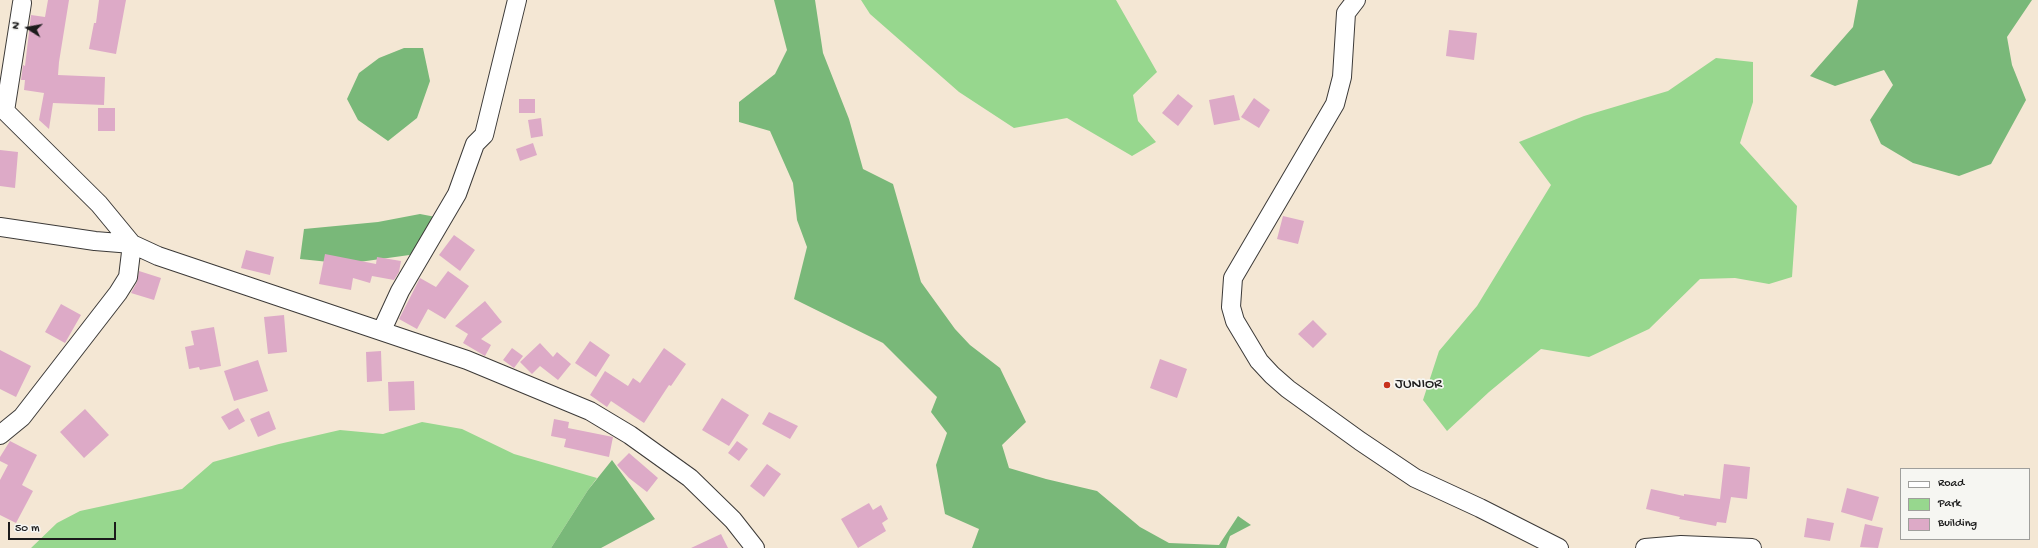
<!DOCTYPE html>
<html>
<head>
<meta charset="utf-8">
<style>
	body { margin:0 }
	#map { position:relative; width:2038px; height:548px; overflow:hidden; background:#f4e7d4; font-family:"Gochi Hand",sans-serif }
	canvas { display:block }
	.legend { position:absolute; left:1900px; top:468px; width:130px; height:72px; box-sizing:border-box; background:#f6f6f2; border:1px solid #9f9f9c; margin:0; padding:5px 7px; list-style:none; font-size:12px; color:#1c1c1c }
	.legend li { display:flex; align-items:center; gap:8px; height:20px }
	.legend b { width:20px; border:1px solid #9f9f9c }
	.north { position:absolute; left:8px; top:8px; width:40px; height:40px; -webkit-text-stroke:3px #f6f6f2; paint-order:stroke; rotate:281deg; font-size:11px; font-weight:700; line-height:16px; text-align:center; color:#1c1c1c }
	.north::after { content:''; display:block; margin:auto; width:14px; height:18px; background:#1c1c1c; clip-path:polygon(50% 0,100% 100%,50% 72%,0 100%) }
	.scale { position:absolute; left:8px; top:522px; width:108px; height:18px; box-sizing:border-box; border:2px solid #1c1c1c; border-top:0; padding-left:5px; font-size:12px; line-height:14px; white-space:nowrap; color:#1c1c1c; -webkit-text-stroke:3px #f6f6f2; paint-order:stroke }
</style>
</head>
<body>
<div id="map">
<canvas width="2038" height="548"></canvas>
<ul class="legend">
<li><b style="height:5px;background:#fff"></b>Road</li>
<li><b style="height:11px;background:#97d78e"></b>Park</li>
<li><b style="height:11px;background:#ddaac7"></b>Building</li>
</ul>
<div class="north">N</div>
<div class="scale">50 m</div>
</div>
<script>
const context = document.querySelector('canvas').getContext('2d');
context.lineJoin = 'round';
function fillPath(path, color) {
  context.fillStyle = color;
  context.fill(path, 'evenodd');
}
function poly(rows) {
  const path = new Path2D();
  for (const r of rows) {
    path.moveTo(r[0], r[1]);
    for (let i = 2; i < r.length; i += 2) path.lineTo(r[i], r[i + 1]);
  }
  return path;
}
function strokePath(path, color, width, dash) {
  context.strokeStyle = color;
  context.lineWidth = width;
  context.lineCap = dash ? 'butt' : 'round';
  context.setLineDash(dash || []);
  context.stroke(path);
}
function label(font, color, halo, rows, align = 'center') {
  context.font = font + ' "Gochi Hand",sans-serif';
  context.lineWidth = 3.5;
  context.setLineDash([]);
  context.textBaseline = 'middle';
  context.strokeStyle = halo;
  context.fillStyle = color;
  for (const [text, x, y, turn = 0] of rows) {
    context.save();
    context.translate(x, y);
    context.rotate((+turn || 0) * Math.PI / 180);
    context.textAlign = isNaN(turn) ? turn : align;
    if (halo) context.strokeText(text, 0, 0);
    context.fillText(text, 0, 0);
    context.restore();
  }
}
const green = poly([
	[861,0,1116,0,1157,72,1133,95,1138,121,1156,142,1132,156,1067,118,1014,128,959,92,870,14],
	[1716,58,1753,62,1753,102,1740,143,1797,206,1792,277,1769,284,1735,278,1700,279,1649,329,1589,357,1541,349,1489,392,1447,431,1423,400,1439,351,1477,306,1551,185,1519,142,1584,116,1668,91],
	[422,422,462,429,514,454,597,478,588,490,551,548,31,548,57,523,80,511,182,489,213,462,279,444,340,430,383,434]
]);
const forest = poly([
	[774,0,815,0,823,53,849,119,863,169,893,184,921,282,955,329,970,345,1000,368,1026,422,1002,445,1009,468,1046,479,1097,491,1140,527,1169,543,1219,545,1238,516,1251,525,1230,536,1226,548,972,548,979,529,945,514,936,465,947,433,931,412,937,397,883,343,794,299,807,247,797,220,793,183,770,131,739,122,739,102,775,74,787,50],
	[1858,0,2032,0,2007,37,2012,65,2026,100,1991,164,1959,176,1913,163,1881,144,1870,120,1893,85,1884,70,1835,86,1810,76,1853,27],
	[404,48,423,48,430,81,417,118,388,141,358,120,347,99,359,73,379,58],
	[420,214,441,218,431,252,359,262,329,262,300,259,304,229,378,222],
	[612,460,655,519,601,548,551,548,588,490]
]);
const building = poly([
	[48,0,69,0,59,62,58,75,105,77,104,105,53,103,49,129,39,120,44,93,24,90,25,80,21,80,23,65,25,66,31,15,45,17],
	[99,0,126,0,116,54,89,49,94,23,96,23],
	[1449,30,1477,33,1474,60,1446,56],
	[1178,94,1193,106,1178,126,1162,113],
	[1234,95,1240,120,1214,125,1209,100],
	[1254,98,1270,110,1259,128,1241,117],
	[519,99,535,99,535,113,519,113],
	[98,108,115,108,115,131,98,131],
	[541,118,543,136,531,138,528,120],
	[533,143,537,155,520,161,516,149],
	[0,150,18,152,15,188,0,186],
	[1283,216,1304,221,1298,244,1277,239],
	[454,235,475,250,460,271,439,255],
	[246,250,274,257,270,275,241,268],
	[325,254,376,264,377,257,401,261,399,272,394,280,372,276,370,283,353,278,351,290,319,284],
	[139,271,161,278,154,300,131,293,137,282],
	[448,271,469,286,445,319,428,309,417,329,399,319,420,278,436,287],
	[485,301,502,322,481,339,491,345,485,356,463,343,468,334,455,326],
	[61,304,81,315,65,343,45,332],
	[284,315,287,352,268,354,264,317],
	[1313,320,1327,334,1313,348,1298,334],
	[214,327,221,366,200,370,199,367,189,369,185,347,194,345,191,331],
	[590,341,610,355,596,377,575,363],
	[540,343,553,357,557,352,571,364,558,380,540,366,532,374,520,362],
	[512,348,523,356,514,368,503,360],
	[664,348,686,364,671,386,669,385,644,423,611,401,607,407,590,395,605,371,628,386,633,378,640,383],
	[0,350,31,366,16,397,0,389],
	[381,351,382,381,367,382,366,352],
	[1160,359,1187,369,1177,398,1150,388],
	[258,360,268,391,234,401,224,371],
	[414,381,415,410,389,411,388,382],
	[722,398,749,415,729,446,702,430],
	[238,408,245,421,229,430,221,417],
	[85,409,109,435,84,458,60,432],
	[269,411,276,429,258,437,250,419],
	[769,412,798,426,790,439,762,424],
	[554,419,569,422,568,428,613,437,609,457,564,447,566,439,551,436],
	[10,441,37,455,22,485,33,491,16,523,0,515,0,480,8,465,0,461,0,457],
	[737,441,748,449,739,461,728,453],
	[629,453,658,478,647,492,629,478,617,465],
	[767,464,781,474,764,497,750,486],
	[1724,464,1750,467,1747,499,1731,497,1726,523,1717,522,1716,526,1679,519,1680,517,1646,509,1651,489,1684,496,1684,494,1720,499],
	[1847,488,1879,497,1872,521,1841,512],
	[869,503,873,510,881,505,888,519,882,523,886,531,858,548,841,519],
	[1807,518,1834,523,1830,541,1804,537],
	[1865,524,1883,528,1878,548,1860,547],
	[721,534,728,548,691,548]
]);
const minor = poly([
	[1356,0,1346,13,1342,77,1335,104,1233,278,1231,307,1235,321,1259,361,1272,375,1288,389,1360,441,1415,478,1480,508,1559,548],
	[0,106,99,204,132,244,158,256,467,360,590,411,630,435,690,478,733,520,755,548],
	[5,111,22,3],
	[0,227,95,241,132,244,128,277,118,293,22,417,0,435],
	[382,330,400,291,457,194,475,144,484,135,517,0],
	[1645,548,1681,545,1752,548]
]);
const markers = [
	[1387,385,4,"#c8321e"]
];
const poiNames = [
	["JUNIOR",1395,385]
];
fillPath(green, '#97d78e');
fillPath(forest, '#79b879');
fillPath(building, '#ddaac7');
strokePath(minor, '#3c3a38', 20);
strokePath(minor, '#fff', 18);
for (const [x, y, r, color] of markers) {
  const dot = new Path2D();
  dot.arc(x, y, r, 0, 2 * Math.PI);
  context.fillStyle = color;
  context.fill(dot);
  strokePath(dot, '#f6f6f2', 1.5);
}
label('15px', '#1c1c1c', '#f6f6f2', poiNames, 'left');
</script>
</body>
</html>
